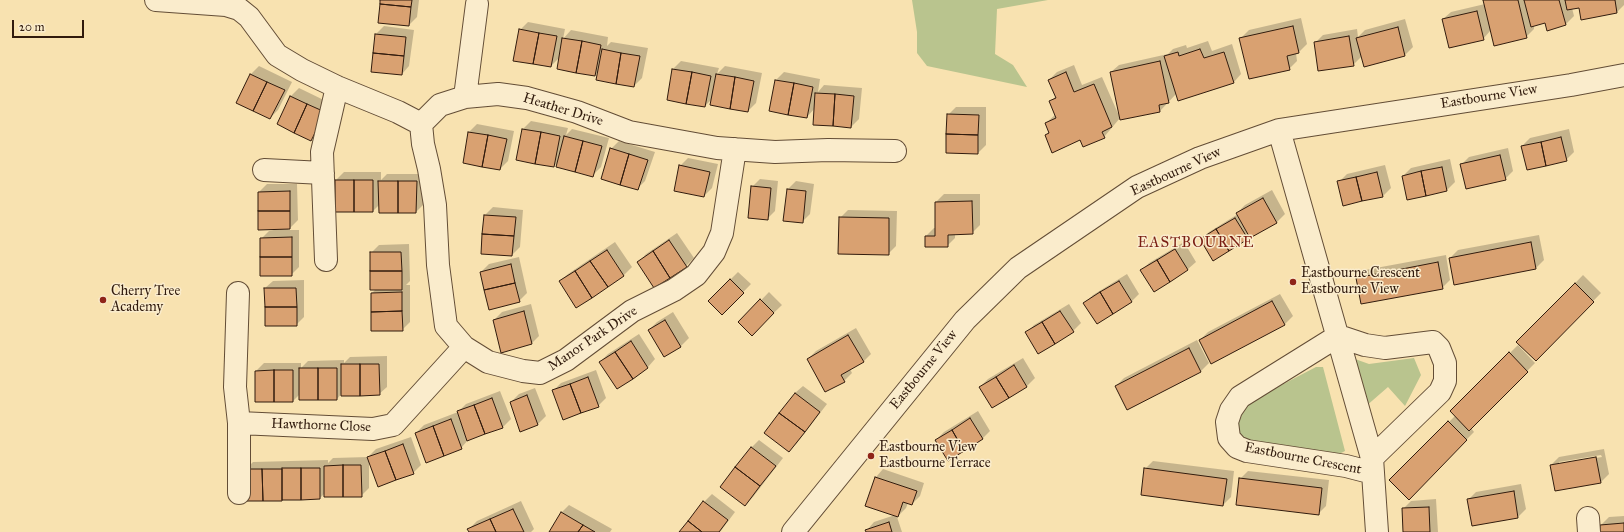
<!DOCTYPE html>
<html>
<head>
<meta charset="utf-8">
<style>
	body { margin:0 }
	#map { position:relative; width:1624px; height:532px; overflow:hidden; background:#f8e2b0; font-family:"IM FELL Great Primer",serif }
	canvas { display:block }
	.scale { position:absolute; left:12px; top:20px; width:72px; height:18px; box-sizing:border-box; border:2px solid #311b0d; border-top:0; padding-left:5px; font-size:12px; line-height:14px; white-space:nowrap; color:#311b0d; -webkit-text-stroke:3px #faeccc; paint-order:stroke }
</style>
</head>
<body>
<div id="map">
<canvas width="1624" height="532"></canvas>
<div class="scale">20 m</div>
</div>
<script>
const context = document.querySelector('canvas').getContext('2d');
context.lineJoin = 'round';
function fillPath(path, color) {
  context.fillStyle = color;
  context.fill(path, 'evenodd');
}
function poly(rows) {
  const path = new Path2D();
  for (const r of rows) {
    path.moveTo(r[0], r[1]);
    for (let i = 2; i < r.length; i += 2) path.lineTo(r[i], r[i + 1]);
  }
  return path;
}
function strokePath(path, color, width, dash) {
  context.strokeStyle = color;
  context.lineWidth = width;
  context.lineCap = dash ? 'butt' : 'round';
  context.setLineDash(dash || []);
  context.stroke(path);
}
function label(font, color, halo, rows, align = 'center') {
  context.font = font + ' "IM FELL Great Primer",serif';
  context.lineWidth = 3;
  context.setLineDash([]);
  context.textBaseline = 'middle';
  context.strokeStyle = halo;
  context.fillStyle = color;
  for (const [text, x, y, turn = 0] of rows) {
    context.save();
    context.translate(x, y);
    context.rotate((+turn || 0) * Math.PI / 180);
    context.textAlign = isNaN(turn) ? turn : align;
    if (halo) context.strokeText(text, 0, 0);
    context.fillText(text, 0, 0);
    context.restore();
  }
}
const green = poly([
	[912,0,1048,0,997,9,995,54,1013,65,1027,87,927,66,917,53,917,32],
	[1414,358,1421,375,1405,406,1388,387,1365,407,1355,359,1369,364],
	[1316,367,1323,367,1345,451,1339,454,1247,442,1239,438,1236,417,1247,403]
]);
const shadow = poly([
	[381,0,419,0,417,17,409,25],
	[1484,0,1624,0,1624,5,1617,12,1579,6,1572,8,1574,16,1566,24,1548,29,1546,22,1534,25,1534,29,1526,37,1491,30,1483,39,1443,19,1451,12,1485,4],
	[1301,18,1307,44,1299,52,1296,53,1297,61,1289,69,1241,38,1249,30],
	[1405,19,1413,47,1405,55,1365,66,1362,56,1353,65,1315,43,1323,35,1357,29,1358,37,1365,30],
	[528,22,565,29,563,39,571,30,608,37,607,46,611,42,648,48,642,78,634,86,599,71,595,75,560,57,551,66,520,30],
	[384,26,414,30,409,66,402,74,376,34],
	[1208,41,1212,51,1232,44,1241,74,1234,82,1177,93,1160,111,1111,72,1119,65,1168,54,1173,49,1186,45,1187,48],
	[681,61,719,68,717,74,725,66,762,73,756,103,748,111,713,98,705,106,668,99,673,69],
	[1074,65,1082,85,1102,77,1120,118,1104,137,1081,139,1046,135,1050,131,1046,123,1056,114,1050,102,1056,96,1049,80,1057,72],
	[259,66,292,82,278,110,270,118,238,102,251,74],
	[784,72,820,79,818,92,824,85,862,88,859,119,851,127,815,108,807,117,776,80],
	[299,88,332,104,318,131,310,139,278,124,291,96],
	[956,107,986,107,986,145,978,153,948,115],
	[531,121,568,128,566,135,572,129,609,138,601,167,593,175,558,162,554,166,523,129],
	[477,124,514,131,508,161,500,169,469,132],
	[1569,129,1574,152,1566,160,1522,146,1530,138],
	[619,141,655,152,645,181,637,189,611,149],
	[1508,148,1513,171,1505,179,1461,165,1469,157],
	[688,158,718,164,712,188,704,196,680,166],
	[1450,159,1455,182,1447,190,1408,199,1403,176,1411,168],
	[1385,165,1391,188,1383,196,1339,182,1347,174],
	[344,172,381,172,381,180,387,174,424,174,424,204,416,212,380,204,373,211,336,180],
	[760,179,778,181,775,211,767,219,752,187],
	[796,181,814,184,810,214,802,222,788,189],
	[267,184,297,184,298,220,288,230,299,230,299,267,291,275,261,239,269,231,274,230,259,192],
	[1272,190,1285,214,1277,222,1247,238,1201,240,1209,232,1238,214,1237,213,1245,205],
	[944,194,980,194,980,225,972,233,955,233,955,238,947,246,926,236,934,228,936,228,936,202],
	[493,207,523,210,520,247,512,255,485,215],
	[848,210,897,211,896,246,888,254,840,218],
	[677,233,694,258,686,266,655,287,639,262,646,254],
	[1539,235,1544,260,1536,268,1450,258,1458,250],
	[615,242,632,267,624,275,576,307,560,281,568,274],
	[1184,242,1196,262,1188,269,1154,291,1141,271,1149,263],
	[409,244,410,281,406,285,410,285,410,322,402,330,372,293,376,289,371,253,379,245],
	[1446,255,1450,280,1442,288,1357,278,1365,270],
	[519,257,527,293,519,301,481,272,489,264],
	[738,272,751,284,722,314,709,301],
	[1127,274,1139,294,1131,302,1085,303,1093,295],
	[1583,275,1601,293,1536,360,1518,342],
	[304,280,304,317,296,325,265,288,273,281],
	[769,292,782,305,752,334,740,322],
	[1280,294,1293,316,1285,324,1200,340,1208,332],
	[531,304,539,336,531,344,494,320,502,312],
	[1069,304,1081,323,1073,331,1027,333,1034,325],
	[673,312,689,338,681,346,665,356,649,330,657,322],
	[856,328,871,354,863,362,850,369,852,373,844,381,826,391,808,359,816,351],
	[639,334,655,359,648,367,617,387,600,362,608,354],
	[1197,340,1209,363,1201,371,1128,409,1116,386,1124,378],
	[1518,345,1535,363,1471,428,1474,432,1409,498,1391,480,1455,416,1451,411],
	[387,356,387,387,379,394,342,393,337,399,300,394,293,401,256,371,264,363,301,363,301,368,308,361,344,360,344,363,350,357],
	[1023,358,1035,378,1027,386,992,407,980,387,988,379],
	[596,370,606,398,598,406,553,391,561,383],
	[803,386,827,404,797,443,789,451,795,393],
	[535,388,546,416,538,424,511,402,519,394],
	[500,391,511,419,503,427,469,439,461,448,416,433,424,425,458,412,466,404],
	[978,411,990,431,982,439,936,440,944,432],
	[411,437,421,465,413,473,369,460,369,488,361,496,325,493,320,498,245,470,253,462,328,460,328,463,333,458,368,457,376,449],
	[759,440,783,458,753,497,745,505,751,448],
	[1604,449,1609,474,1601,482,1551,465,1559,457],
	[1601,455,1602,457,1559,464,1559,462],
	[1153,461,1234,471,1231,497,1223,505,1145,469],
	[883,469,924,483,920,496,912,504,908,503,906,508,897,517,902,532,867,532,867,530,874,522,895,515,876,477],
	[1248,471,1329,480,1326,506,1318,514,1240,479],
	[1521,484,1526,509,1518,517,1468,500,1476,492],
	[712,494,735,512,720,532,681,532,704,502],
	[1436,499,1438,532,1404,532,1403,509,1411,501],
	[521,501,534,529,531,532,470,532,469,529,477,521],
	[569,505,612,529,610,532,550,532,561,513],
	[1624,516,1624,532,1601,532,1601,525,1609,517]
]);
const building = poly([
	[380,0,412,0,411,7,380,4,380,0],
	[1483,0,1518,0,1527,38,1494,46,1483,0],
	[1524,0,1559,0,1566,25,1547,31,1545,23,1531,27,1524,0],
	[1565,0,1615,0,1617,13,1581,20,1579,8,1567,10,1565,0],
	[380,4,411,7,409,26,378,23,380,4],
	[1477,11,1484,40,1449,48,1442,19,1477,11],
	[1293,26,1299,53,1287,56,1290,70,1249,79,1239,38,1293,26],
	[1398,27,1405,56,1364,67,1356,38,1398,27],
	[519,29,539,33,533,64,513,61,519,29],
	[539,33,557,36,551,67,533,64,539,33],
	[375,34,406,37,404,56,373,53,375,34],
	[1349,36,1354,66,1318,71,1314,42,1349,36],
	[562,38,582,41,576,73,557,69,562,38],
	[582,41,601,45,595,76,576,73,582,41],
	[602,49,621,53,616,84,596,80,602,49],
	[1200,49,1204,58,1224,52,1234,83,1178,101,1164,56,1178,52,1179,56,1200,49],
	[373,53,404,56,402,75,371,72,373,53],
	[621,53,640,56,634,87,616,84,621,53],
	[1160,61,1169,103,1159,105,1160,112,1120,120,1110,72,1160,61],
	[672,69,692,72,686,104,667,100,672,69],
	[692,72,711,76,705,107,686,104,692,72],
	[1066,72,1074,92,1094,84,1112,127,1102,132,1105,138,1083,147,1080,140,1052,153,1045,135,1049,133,1045,123,1056,118,1049,101,1056,98,1048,80,1066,72],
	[250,74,267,82,253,111,236,103,250,74],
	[716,74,735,77,730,109,710,105,716,74],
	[735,77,754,81,748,112,730,109,735,77],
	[775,80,794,83,788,115,769,111,775,80],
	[267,82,285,90,270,119,253,111,267,82],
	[794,83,813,87,807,118,788,115,794,83],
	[815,93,835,94,833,126,813,125,815,93],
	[835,94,854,96,851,128,833,126,835,94],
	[290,96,307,104,294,133,277,124,290,96],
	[307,104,325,112,311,141,294,133,307,104],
	[947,114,979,115,978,135,946,134,947,114],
	[522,129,541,132,535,164,516,160,522,129],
	[468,132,488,135,482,167,463,163,468,132],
	[541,132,560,136,554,167,535,164,541,132],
	[946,134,978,135,978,154,946,153,946,134],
	[488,135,507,139,500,170,482,167,488,135],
	[564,136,583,141,575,172,556,167,564,136],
	[1561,137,1567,161,1546,166,1541,142,1561,137],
	[583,141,602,146,593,177,575,172,583,141],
	[1541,142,1546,166,1527,170,1521,146,1541,142],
	[610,148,629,154,620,185,601,179,610,148],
	[629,154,648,160,638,190,620,185,629,154],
	[1500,155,1506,180,1466,189,1460,164,1500,155],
	[679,165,710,172,704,197,674,191,679,165],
	[1442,167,1447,191,1426,196,1421,171,1442,167],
	[1421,171,1426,196,1407,200,1402,176,1421,171],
	[1377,172,1383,197,1362,201,1356,177,1377,172],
	[1356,177,1362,201,1343,206,1337,181,1356,177],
	[335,180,354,180,354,212,335,212,335,180],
	[354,180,373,180,373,212,354,212,354,180],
	[378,181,398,181,398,213,379,213,378,181],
	[398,181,417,181,416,213,398,213,398,181],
	[751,186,771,188,768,220,748,218,751,186],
	[787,189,806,191,803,223,783,221,787,189],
	[290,191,290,211,258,211,258,192,290,191],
	[1263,198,1277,223,1250,238,1236,213,1263,198],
	[972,201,973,234,948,235,948,247,925,247,925,236,935,236,935,202,972,201],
	[258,211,290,211,290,229,258,230,258,211],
	[484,215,516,217,514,236,482,234,484,215],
	[839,217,889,218,889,255,838,254,839,217],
	[1235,218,1248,239,1229,251,1216,229,1235,218],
	[1216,229,1229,251,1213,261,1200,239,1216,229],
	[482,234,514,236,512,256,481,254,482,234],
	[292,237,292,257,260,257,260,238,292,237],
	[669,240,687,267,670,278,653,251,669,240],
	[1531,242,1536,269,1454,285,1449,258,1531,242],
	[1175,249,1188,270,1170,282,1157,260,1175,249],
	[607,250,624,276,608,287,590,261,607,250],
	[653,251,670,278,654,288,637,262,653,251],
	[370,252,401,252,402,271,370,271,370,252],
	[260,257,292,257,292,276,260,276,260,257],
	[1157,260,1170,282,1154,292,1140,270,1157,260],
	[590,261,608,287,592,298,575,271,590,261],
	[1438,262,1443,289,1361,304,1356,278,1438,262],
	[511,264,515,283,484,290,480,272,511,264],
	[370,271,402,271,402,290,370,290,370,271],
	[575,271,592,298,576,308,559,281,575,271],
	[730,279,744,293,722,315,708,301,730,279],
	[1119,281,1132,302,1113,314,1100,292,1119,281],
	[515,283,520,302,489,310,484,290,515,283],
	[1575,283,1594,302,1536,361,1516,342,1575,283],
	[264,288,296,288,297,307,265,307,264,288],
	[402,292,402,311,371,312,371,293,402,292],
	[1100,292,1113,314,1097,324,1083,303,1100,292],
	[760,299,774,313,752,336,738,322,760,299],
	[1272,301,1285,325,1211,364,1199,340,1272,301],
	[265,307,297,307,297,326,265,326,265,307],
	[402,311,403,331,371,331,371,312,402,311],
	[524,311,532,344,501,353,493,320,524,311],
	[1060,311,1074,332,1055,344,1042,322,1060,311],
	[665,320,681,347,664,357,648,330,665,320],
	[1042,322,1055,344,1038,354,1025,332,1042,322],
	[848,335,864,362,841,375,845,382,825,392,807,359,848,335],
	[631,341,648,368,633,379,615,352,631,341],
	[1189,348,1201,372,1127,410,1115,386,1189,348],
	[615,352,633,379,617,389,599,362,615,352],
	[1509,352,1528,372,1469,431,1450,411,1509,352],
	[341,364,360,364,360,396,341,396,341,364],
	[360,364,379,364,380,395,360,396,360,364],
	[1014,365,1027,387,1009,398,996,377,1014,365],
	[299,368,318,368,318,400,299,400,299,368],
	[318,368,337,368,337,400,318,400,318,368],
	[274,370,293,370,293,402,274,402,274,370],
	[274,370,274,402,255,402,255,371,274,370],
	[588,377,599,407,581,413,570,384,588,377],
	[996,377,1009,398,992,408,979,387,996,377],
	[570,384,581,413,563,420,552,390,570,384],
	[795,393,820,412,805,432,779,413,795,393],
	[527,395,538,425,520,432,510,402,527,395],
	[492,398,503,428,485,434,474,405,492,398],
	[474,405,485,434,467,441,457,411,474,405],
	[779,413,805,432,789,452,764,433,779,413],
	[970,418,983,439,964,451,952,430,970,418],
	[451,419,462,449,444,456,433,426,451,419],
	[1448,421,1467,440,1409,500,1389,480,1448,421],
	[433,426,444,456,426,463,415,433,433,426],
	[952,430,964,451,948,461,935,440,952,430],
	[403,444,414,474,396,480,385,451,403,444],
	[751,447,776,466,760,486,735,467,751,447],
	[385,451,396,480,378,487,367,457,385,451],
	[1596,457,1601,483,1555,491,1550,465,1596,457],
	[343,465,361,465,362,497,343,497,343,465],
	[343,465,343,497,324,497,324,466,343,465],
	[735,467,760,486,745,506,720,487,735,467],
	[282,468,301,468,301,500,282,500,282,468],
	[301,468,320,468,320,499,301,500,301,468],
	[1144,468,1227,479,1223,506,1141,495,1144,468],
	[244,469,262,469,263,501,243,501,244,469],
	[262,469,282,469,282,501,263,501,262,469],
	[875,477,917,491,912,505,903,502,898,517,865,506,875,477],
	[1239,478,1322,488,1319,515,1236,505,1239,478],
	[1514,491,1518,518,1472,526,1467,499,1514,491],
	[703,501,728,520,719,532,702,532,688,521,703,501],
	[1429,507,1430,532,1403,532,1402,508,1429,507],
	[513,509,524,532,496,532,490,519,513,509],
	[561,512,583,525,578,532,549,532,561,512],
	[490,519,496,532,469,532,467,529,490,519],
	[688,521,702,532,679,532,688,521],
	[889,522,892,532,866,532,865,530,889,522],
	[1624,523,1624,532,1600,532,1600,525,1624,523],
	[583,525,595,532,578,532,583,525]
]);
const minor = poly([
	[156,0,226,5,239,9,249,17,277,55,302,70,337,87,398,112,421,124,440,105,465,97,498,94,527,98,577,112,629,132,717,148,775,152,828,150,895,151],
	[465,97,477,4],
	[421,124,423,144,429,169,435,205,438,265,446,326,464,347,488,362,523,371,540,373,566,360,632,311,674,290,696,275,714,252,722,233,735,149],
	[1279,130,1372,458,1377,532],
	[264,170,323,173],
	[326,260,322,152,337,87],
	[238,293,235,387,239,423,373,429,393,425,464,347],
	[239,423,239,493],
	[1372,458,1440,392,1445,381,1445,363,1439,348,1433,342,1385,348,1365,345,1338,336,1240,397,1231,410,1227,422,1229,438,1237,447,1247,451,1346,466,1373,473],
	[1588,518,1589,532],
	[793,532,965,320,1018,268,1137,187,1200,158,1279,130,1571,85,1624,75]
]);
const markers = [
	[1293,282,4,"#8f2418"],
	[103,300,4,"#8f2418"],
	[871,456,4,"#8f2418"]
];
const streetNames = [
	["Eastbourne View",1489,97,-9],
	["Heather Drive",563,110,17],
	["Eastbourne View",1176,172,-25],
	["Manor Park Drive",593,339,-34],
	["Eastbourne View",924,370,-51],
	["Hawthorne Close",321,426,2],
	["Eastbourne Crescent",1303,459,11]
];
const poiNames = [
	["Eastbourne Crescent",1301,274],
	["Eastbourne View",1301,290],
	["Cherry Tree",111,292],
	["Academy",111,308],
	["Eastbourne View",879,448],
	["Eastbourne Terrace",879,464]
];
const neighbourhoodNames = [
	["EASTBOURNE",1196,243]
];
fillPath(green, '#b9c48e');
fillPath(shadow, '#0003');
fillPath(building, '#d9a171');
strokePath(building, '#311b0d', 1);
strokePath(minor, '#634d36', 24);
strokePath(minor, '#faeccc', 22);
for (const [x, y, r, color] of markers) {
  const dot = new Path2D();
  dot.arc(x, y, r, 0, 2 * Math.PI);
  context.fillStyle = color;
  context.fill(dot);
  strokePath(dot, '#faeccc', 1.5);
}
label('14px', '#311b0d', '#faeccc', streetNames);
label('14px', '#311b0d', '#faeccc', poiNames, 'left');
context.letterSpacing = '1px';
label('15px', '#7a1f14', '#faeccc', neighbourhoodNames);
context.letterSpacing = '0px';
</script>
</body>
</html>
